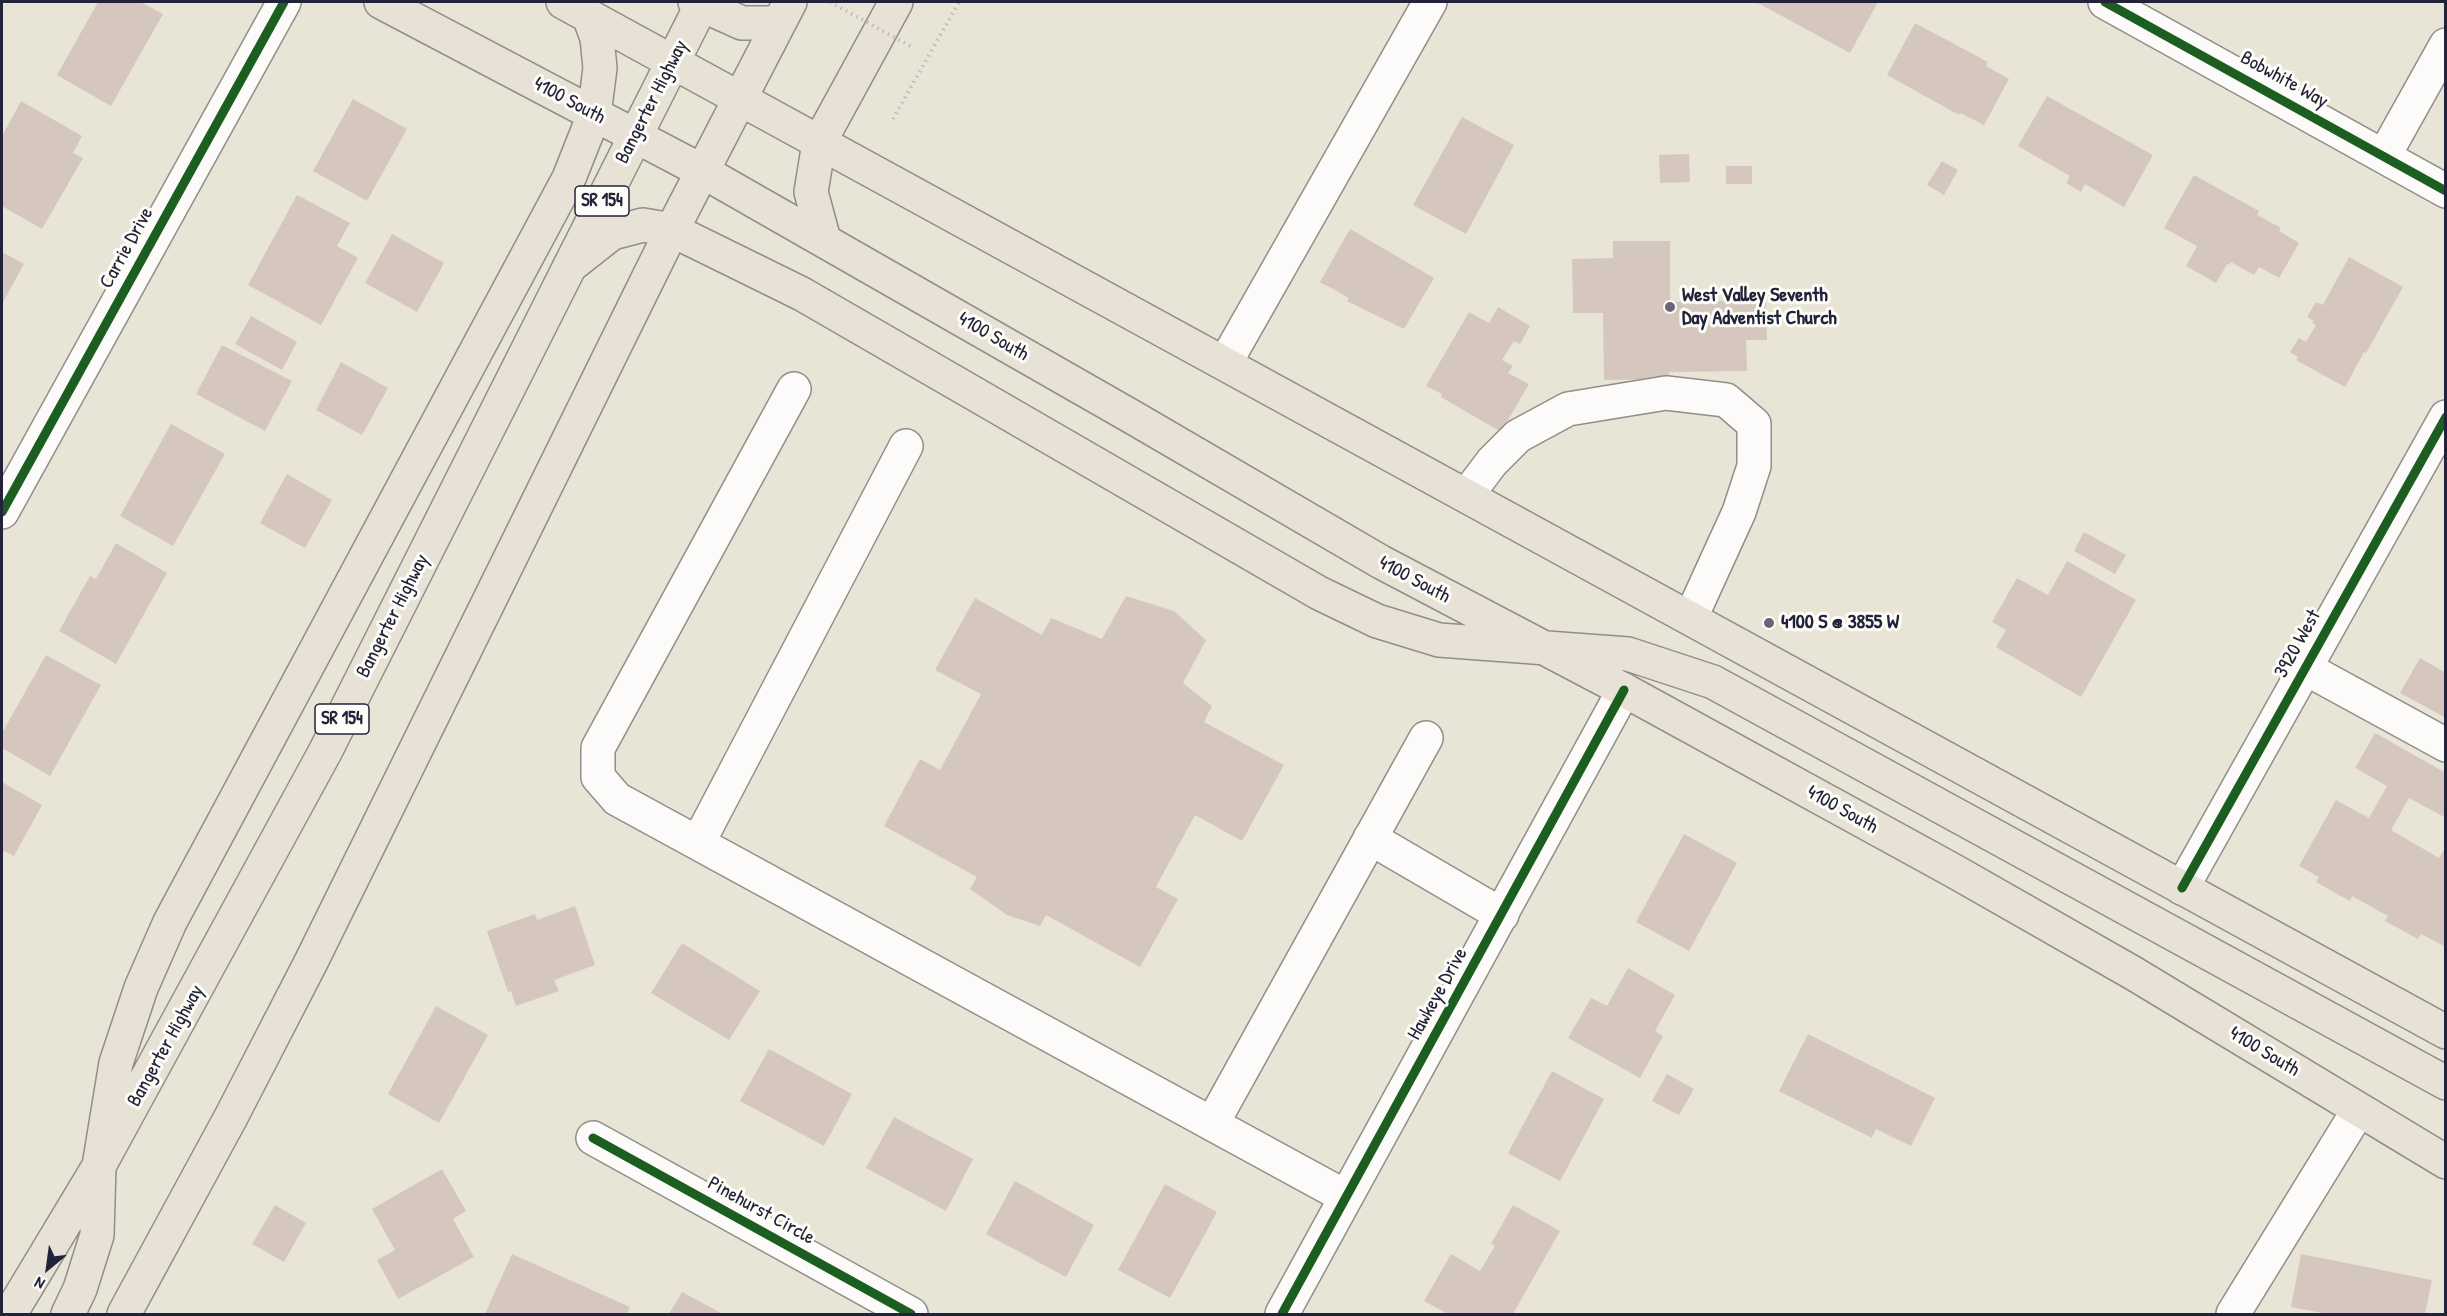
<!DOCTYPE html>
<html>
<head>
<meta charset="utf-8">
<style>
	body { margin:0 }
	#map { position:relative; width:2447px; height:1316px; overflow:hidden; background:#e8e5d7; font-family:"Patrick Hand",sans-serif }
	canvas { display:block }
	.frame { position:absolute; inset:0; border:3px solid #22223b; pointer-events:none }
	.north { position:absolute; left:18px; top:1238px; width:60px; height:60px; -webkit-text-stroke:4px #fdfcf7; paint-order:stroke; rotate:209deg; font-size:16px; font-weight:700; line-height:24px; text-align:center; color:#22223b }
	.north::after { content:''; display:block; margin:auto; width:21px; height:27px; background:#22223b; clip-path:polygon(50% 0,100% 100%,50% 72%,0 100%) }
</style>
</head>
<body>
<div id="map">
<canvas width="2447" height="1316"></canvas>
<div class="frame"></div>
<div class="north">N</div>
</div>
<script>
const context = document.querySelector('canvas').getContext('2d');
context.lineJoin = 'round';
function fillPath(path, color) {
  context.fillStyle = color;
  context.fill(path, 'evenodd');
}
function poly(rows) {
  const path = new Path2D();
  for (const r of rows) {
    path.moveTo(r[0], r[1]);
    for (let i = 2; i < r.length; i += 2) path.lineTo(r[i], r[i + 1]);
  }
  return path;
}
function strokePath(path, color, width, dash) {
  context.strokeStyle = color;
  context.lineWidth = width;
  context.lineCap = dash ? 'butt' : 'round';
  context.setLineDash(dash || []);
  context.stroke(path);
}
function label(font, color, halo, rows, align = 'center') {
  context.font = font + ' "Patrick Hand",sans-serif';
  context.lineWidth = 6;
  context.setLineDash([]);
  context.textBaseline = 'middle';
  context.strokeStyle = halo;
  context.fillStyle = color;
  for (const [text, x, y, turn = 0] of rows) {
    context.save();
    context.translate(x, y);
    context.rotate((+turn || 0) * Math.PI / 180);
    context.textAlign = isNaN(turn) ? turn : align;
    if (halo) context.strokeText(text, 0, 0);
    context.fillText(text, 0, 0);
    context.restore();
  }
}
const building = poly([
	[98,2,141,2,163,14,111,106,57,75],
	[1756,2,1878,2,1850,53],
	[1915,23,1988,62,1986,66,2009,79,1984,125,1960,113,1959,115,1887,75],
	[2047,96,2153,155,2124,207,2085,184,2081,192,2066,183,2070,176,2018,146],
	[353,99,407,129,367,201,313,171],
	[21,101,82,136,73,153,83,158,42,229,2,206,2,136],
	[1462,117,1514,145,1466,234,1413,205],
	[1689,154,1690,182,1660,183,1659,155],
	[1942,161,1958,170,1944,195,1927,185],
	[1726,166,1752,166,1752,184,1726,184],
	[2194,175,2259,211,2257,215,2281,228,2279,231,2299,243,2279,278,2259,267,2254,275,2231,262,2229,265,2227,264,2216,283,2186,266,2197,246,2164,228],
	[297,195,350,223,337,246,358,258,321,325,248,285],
	[1350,229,1434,278,1404,329,1347,301,1349,298,1320,282],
	[392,234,444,263,417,312,365,283],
	[1613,241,1670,241,1670,302,1766,300,1767,340,1746,340,1747,371,1669,372,1669,379,1604,380,1603,313,1573,313,1572,259,1613,258],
	[2,252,24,264,2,304],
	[2349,257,2403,287,2366,353,2364,352,2345,387,2296,360,2298,357,2290,352,2299,338,2306,342,2316,325,2312,323,2314,321,2307,317,2316,302,2323,305],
	[1498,307,1530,326,1520,344,1514,341,1502,360,1513,366,1508,373,1529,384,1501,432,1441,397,1442,394,1426,386,1469,312,1489,323],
	[251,316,297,342,282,370,235,344],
	[222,345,292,381,265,431,196,394],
	[341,362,388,388,362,435,316,410],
	[171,424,225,454,173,546,120,516],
	[287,474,332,500,305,548,260,523],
	[2084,532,2126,555,2115,574,2074,551],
	[116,543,167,573,116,664,59,631,90,576,96,579],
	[2067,561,2136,600,2081,697,1996,647,2006,630,1992,622,2017,578,2048,595],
	[1126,596,1174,611,1206,640,1183,683,1212,706,1204,722,1284,765,1242,841,1195,815,1156,887,1178,899,1140,967,1046,915,1040,926,1007,915,970,889,977,877,884,826,920,759,940,770,981,694,935,670,975,598,1042,635,1051,618,1102,639],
	[46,655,101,685,50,776,2,748,2,733],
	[2420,658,2446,673,2446,718,2400,693],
	[2375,733,2446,773,2446,818,2409,798,2391,830,2439,858,2446,847,2446,947,2421,934,2418,939,2385,921,2388,916,2352,896,2350,901,2316,882,2319,877,2299,866,2336,800,2369,818,2387,786,2355,768],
	[2,782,42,805,14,856,4,851,2,856],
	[1684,834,1737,863,1689,951,1636,922],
	[575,906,595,965,554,980,559,991,516,1006,511,991,508,992,487,931,535,914,537,920],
	[682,943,760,991,729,1040,651,993],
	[1628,968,1675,995,1655,1031,1663,1036,1640,1078,1568,1038,1591,998,1607,1006],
	[436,1006,488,1035,439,1123,388,1094],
	[1808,1034,1935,1098,1911,1146,1876,1129,1872,1138,1779,1091],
	[769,1049,852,1094,824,1146,740,1101],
	[1552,1071,1604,1099,1560,1181,1508,1153],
	[1667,1074,1694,1089,1679,1115,1652,1101],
	[894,1117,973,1159,946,1211,866,1168],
	[442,1169,466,1211,453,1219,474,1257,398,1299,377,1260,395,1250,372,1209],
	[1015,1181,1094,1225,1066,1277,986,1234],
	[1165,1184,1217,1212,1170,1298,1118,1270],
	[275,1205,306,1223,284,1262,252,1244],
	[1513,1205,1560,1231,1513,1314,1448,1314,1424,1301,1451,1254,1480,1271,1495,1246,1491,1244],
	[512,1254,630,1307,627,1314,485,1314],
	[2301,1254,2432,1280,2425,1314,2327,1314,2291,1307],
	[682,1292,723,1314,669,1314]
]);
const path = poly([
	[893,119,959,2]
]);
const minor = poly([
	[2105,2,2446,191],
	[2384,156,2446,45],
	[1225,363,1430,2],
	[794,389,598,748,598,777,617,799,1346,1197],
	[1467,495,1492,462,1518,436,1568,409,1666,393,1726,400,1754,424,1754,466,1739,512,1691,617],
	[2,512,284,2],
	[2305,668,2446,745],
	[1370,838,1502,915],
	[698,843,906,446],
	[2182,888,2446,417],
	[1212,1124,1426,738],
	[593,1138,911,1314],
	[1282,1314,1624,690],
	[2233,1314,2358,1111]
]);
const major = poly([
	[381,2,702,171,1134,418,1381,562,1624,690,1954,871,2133,973,2446,1162],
	[563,2,2446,1032],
	[695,2,742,23,778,23],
	[570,266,612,233,643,225,672,230,802,294,1319,593,1377,621,1439,640,1628,654,1713,682,2446,1083]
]);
const highway = poly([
	[824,240,811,192,819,143,896,2],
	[10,1314,99,1166,325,752,703,2],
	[68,1314,80,1289,97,1235,99,1166,116,1063,141,988,170,922,569,178,594,115,600,68,597,38,589,16],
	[124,1314,231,1117,311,962,672,230,790,2]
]);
const pathBridge = poly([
	[830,2,914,48]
]);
const cycleway = poly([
	[2105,2,2446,191],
	[2,512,284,2],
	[2182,888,2446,417],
	[593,1138,911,1314],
	[1282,1314,1624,690]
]);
const markers = [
	[1670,307,6,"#676672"],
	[1769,623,6,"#676672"]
];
const shields = [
	[602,201,54],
	[342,719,54]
];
const shieldNames = [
	["SR 154",602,201],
	["SR 154",342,719]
];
const streetNames = [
	["Bobwhite Way",2284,80,29],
	["4100 South",569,101,28],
	["Bangerter Highway",652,102,-63],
	["Carrie Drive",127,248,-61],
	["4100 South",993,337,30],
	["4100 South",1414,580,28],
	["Bangerter Highway",393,616,-63],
	["3920 West",2298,644,-61],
	["4100 South",1842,810,29],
	["Hawkeye Drive",1438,994,-61],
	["Bangerter Highway",166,1046,-61],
	["4100 South",2264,1052,31],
	["Pinehurst Circle",761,1211,29]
];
const poiNames = [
	["West Valley Seventh",1682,296],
	["Day Adventist Church",1682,319],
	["4100 S @ 3855 W",1781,623]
];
fillPath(building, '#d5c7bd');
strokePath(minor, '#8f8e8a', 36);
strokePath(major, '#8f8e8a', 36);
strokePath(highway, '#8f8e8a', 36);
strokePath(path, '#bdbcbc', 4, [1.5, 4.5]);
strokePath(minor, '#fcfbf9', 33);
strokePath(major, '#e7e2d5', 33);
strokePath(highway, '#e7e2d5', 33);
strokePath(pathBridge, '#bdbcbc', 4, [1.5, 4.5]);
strokePath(cycleway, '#1b5e20', 9);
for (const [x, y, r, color] of markers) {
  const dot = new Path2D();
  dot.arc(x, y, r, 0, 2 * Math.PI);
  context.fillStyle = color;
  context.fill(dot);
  strokePath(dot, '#fdfcf7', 2);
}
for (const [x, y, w] of shields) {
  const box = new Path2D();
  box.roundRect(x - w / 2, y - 15, w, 30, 4.5);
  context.fillStyle = '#fdfcf7';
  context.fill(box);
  strokePath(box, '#22223b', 1.5);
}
label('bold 18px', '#22223b', null, shieldNames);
label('20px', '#22223b', '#fdfcf7', streetNames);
label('bold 20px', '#22223b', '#fdfcf7', poiNames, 'left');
</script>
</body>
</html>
